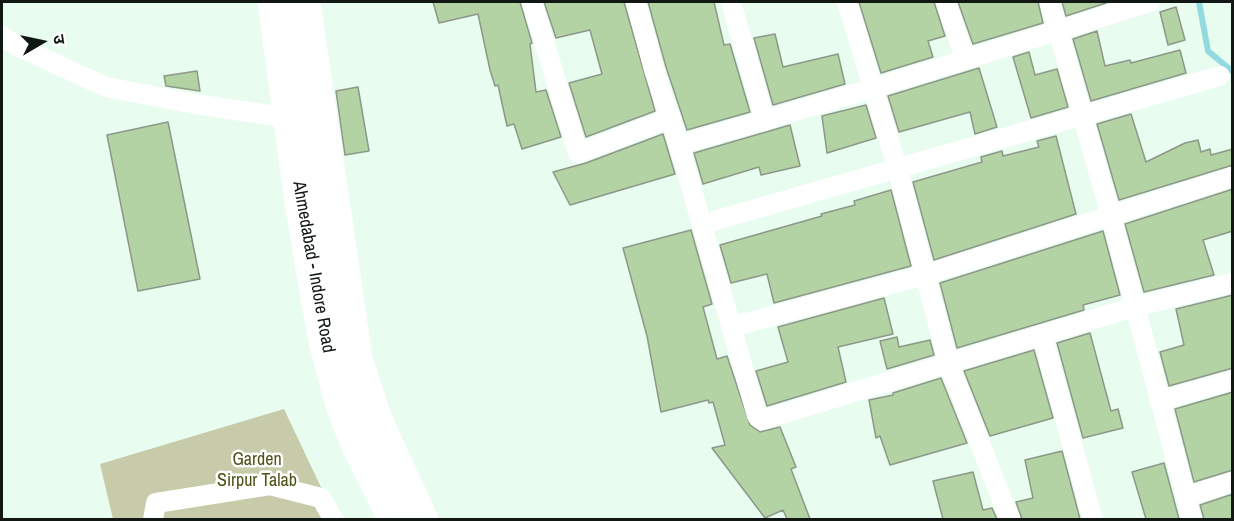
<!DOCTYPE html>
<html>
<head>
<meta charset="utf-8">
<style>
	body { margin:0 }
	#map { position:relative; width:1234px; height:521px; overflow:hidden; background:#e8fcef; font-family:"Archivo Narrow","Noto Sans Devanagari",sans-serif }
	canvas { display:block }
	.frame { position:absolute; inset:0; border:3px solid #111813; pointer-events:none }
	.north { position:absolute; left:12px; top:12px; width:60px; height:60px; -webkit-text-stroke:4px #fff; paint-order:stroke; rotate:81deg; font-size:16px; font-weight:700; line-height:24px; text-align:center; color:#111813 }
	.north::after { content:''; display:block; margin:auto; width:21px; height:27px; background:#111813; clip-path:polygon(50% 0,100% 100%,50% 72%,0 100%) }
</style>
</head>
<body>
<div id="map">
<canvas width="1234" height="521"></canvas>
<div class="frame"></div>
<div class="north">उ</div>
</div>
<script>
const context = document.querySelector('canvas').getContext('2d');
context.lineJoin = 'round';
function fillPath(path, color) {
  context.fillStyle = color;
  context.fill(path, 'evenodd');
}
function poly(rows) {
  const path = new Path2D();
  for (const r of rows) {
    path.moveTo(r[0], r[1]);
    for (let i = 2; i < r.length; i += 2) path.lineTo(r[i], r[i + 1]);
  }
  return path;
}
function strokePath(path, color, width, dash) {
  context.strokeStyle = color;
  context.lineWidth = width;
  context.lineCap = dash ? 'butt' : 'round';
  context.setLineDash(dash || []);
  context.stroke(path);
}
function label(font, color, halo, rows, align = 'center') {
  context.font = font + ' "Archivo Narrow",sans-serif';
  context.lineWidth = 5;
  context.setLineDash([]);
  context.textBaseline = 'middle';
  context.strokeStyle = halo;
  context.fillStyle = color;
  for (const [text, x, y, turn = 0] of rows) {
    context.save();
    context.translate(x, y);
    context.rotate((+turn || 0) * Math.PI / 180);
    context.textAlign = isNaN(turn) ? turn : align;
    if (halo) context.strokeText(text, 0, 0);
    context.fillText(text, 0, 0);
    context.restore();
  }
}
const green = poly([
	[284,409,336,519,113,519,100,464]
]);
const stream = poly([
	[1199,2,1208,51,1232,71]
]);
const building = poly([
	[433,2,520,2,532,43,530,44,536,92,546,90,561,137,522,149,514,124,507,126,498,85,495,86,490,70,478,14,439,23,433,2],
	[544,2,624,2,655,111,586,137,569,83,602,74,590,30,556,38,544,2],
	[648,2,714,2,724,45,730,44,750,112,687,130,666,67,648,2],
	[859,2,934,2,945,36,928,41,933,57,881,73,859,2],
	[958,2,1038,2,1043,23,973,44,958,2],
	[1062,2,1106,2,1106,3,1066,16,1062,2],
	[1176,7,1185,40,1168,45,1160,12,1176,7],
	[1097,31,1105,66,1130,60,1131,63,1180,50,1186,73,1091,101,1073,39,1097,31],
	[775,34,783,67,838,54,845,84,773,105,754,38,775,34],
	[1029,52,1035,75,1057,69,1068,107,1031,118,1013,57,1029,52],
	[979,68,997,127,975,134,970,112,899,132,888,96,979,68],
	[197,71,200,91,166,86,164,76,197,71],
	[358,87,369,151,345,155,336,91,358,87],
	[866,105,876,138,827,153,822,116,866,105],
	[1131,114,1146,162,1185,143,1198,140,1201,152,1210,149,1211,155,1233,149,1233,165,1119,200,1097,124,1131,114],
	[168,122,200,279,138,291,107,135,168,122],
	[790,125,800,166,761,175,759,167,703,184,694,153,790,125],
	[663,134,675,174,570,205,553,172,586,163,663,134],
	[1056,136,1076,214,934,260,913,182,982,162,981,157,1002,151,1003,156,1039,147,1037,141,1056,136],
	[1233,189,1233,231,1203,240,1214,275,1144,292,1125,224,1233,189],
	[891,190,911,266,774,303,767,274,731,283,720,245,822,216,821,214,855,205,854,201,891,190],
	[691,230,712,304,703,307,717,359,727,356,750,425,760,432,780,427,796,467,791,469,810,519,787,519,783,510,765,518,712,448,725,445,713,402,709,403,708,400,661,412,647,336,623,248,691,230],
	[1103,231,1120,295,1083,305,1084,310,957,348,940,283,1103,231],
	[1233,295,1233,368,1169,386,1160,352,1184,345,1176,309,1233,295],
	[884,298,893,334,838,347,846,382,767,406,756,371,788,362,778,327,884,298],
	[1090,333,1111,411,1118,409,1123,428,1083,438,1057,343,1090,333],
	[897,337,899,347,930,340,934,355,887,369,880,341,897,337],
	[1034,350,1053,418,990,436,964,371,1034,350],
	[941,378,967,443,890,465,880,436,876,438,869,400,893,395,893,393,941,378],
	[1233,392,1233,470,1194,482,1175,409,1233,392],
	[1062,451,1080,519,1022,519,1016,502,1033,498,1025,460,1062,451],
	[1164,463,1179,519,1146,519,1132,472,1164,463],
	[973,472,983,510,992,508,997,519,943,519,933,481,973,472],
	[1233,494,1233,519,1204,519,1200,505,1233,494]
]);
const minor = poly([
	[532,2,578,153,671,118],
	[636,2,654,70,679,145,874,88,1150,2],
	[731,2,765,121],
	[847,2,897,167,948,362,1010,520],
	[946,2,965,59],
	[1050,2,1111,216,1192,520],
	[2,36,17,46,106,87,195,104,289,118],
	[679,145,757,416,762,420,1134,307,1232,283],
	[703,224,1220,76],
	[731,327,925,275,1232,177],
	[1042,335,1093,520],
	[1159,401,1232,380],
	[1186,497,1232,482],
	[153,520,156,503,270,485,321,498,334,520]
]);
const trunk = poly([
	[274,2,302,209,324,338,342,406,358,446,395,520],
	[304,2,356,358,375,418,422,520]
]);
const streetNames = [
	["Ahmedabad - Indore Road",313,267,80]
];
const parkNames = [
	["Garden",257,460],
	["Sirpur Talab",257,481]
];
fillPath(green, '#c7cbaa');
strokePath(stream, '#93dae0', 6);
fillPath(building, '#b4d3a5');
strokePath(building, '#8d9888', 1.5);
strokePath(minor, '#fff', 20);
strokePath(trunk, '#fff', 33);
label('18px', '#111813', '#fff', streetNames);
label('18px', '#4e5217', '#fff', parkNames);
</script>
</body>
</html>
